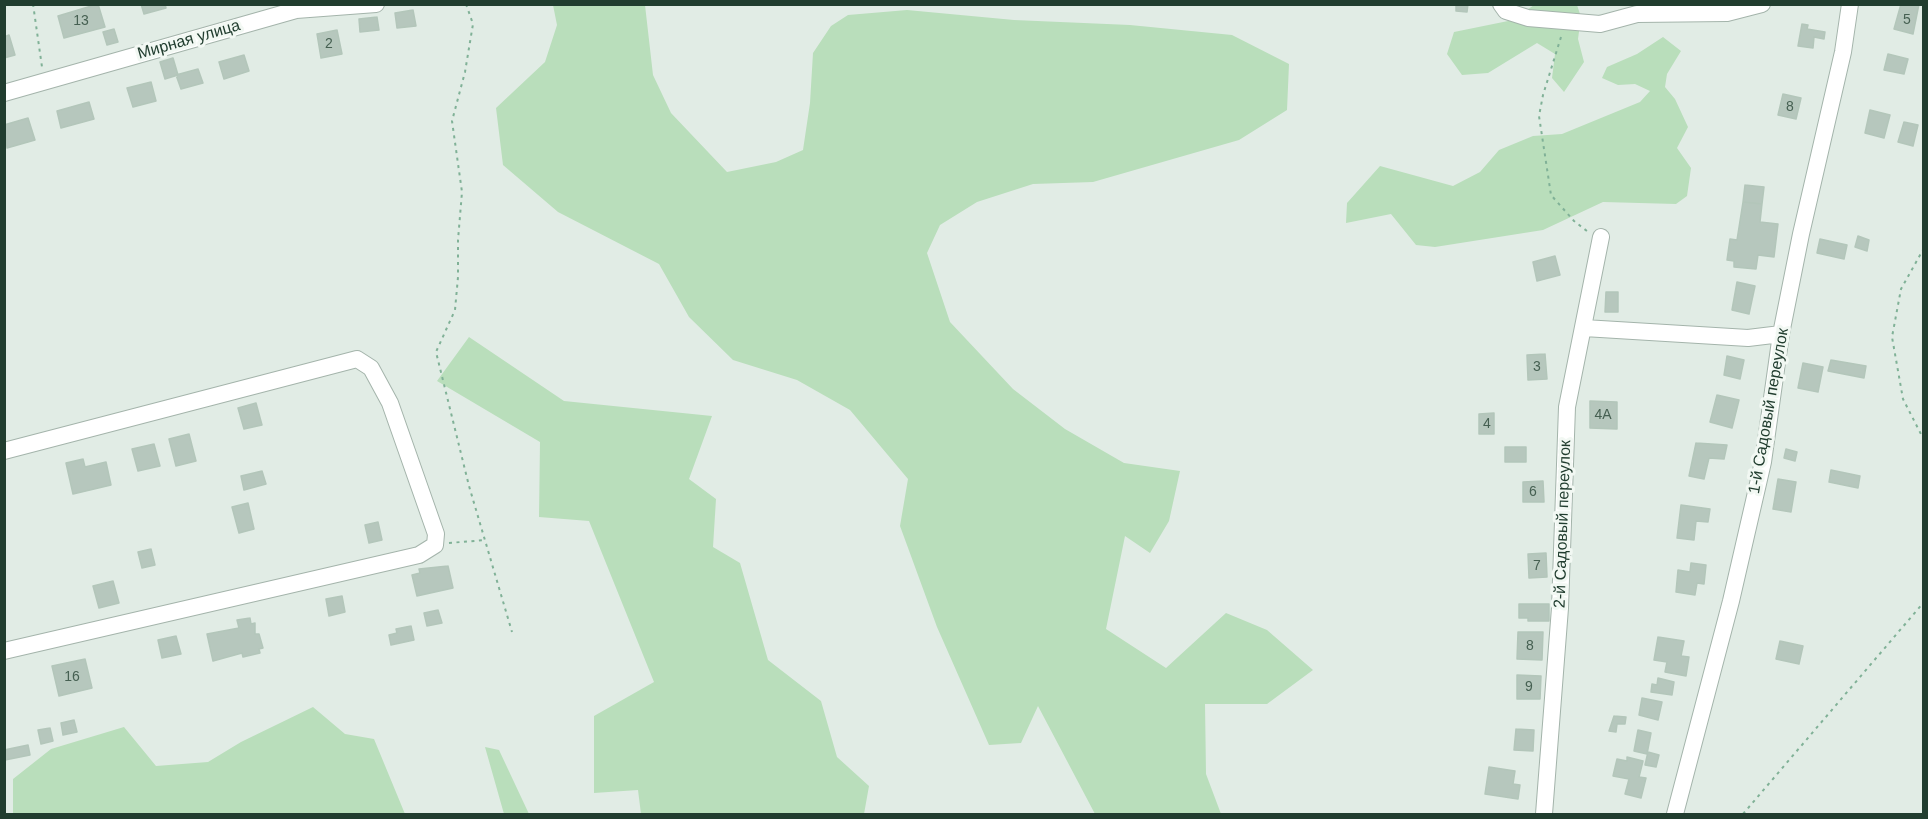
<!DOCTYPE html>
<html>
<head>
<meta charset="utf-8">
<style>
	body { margin:0 }
	#map { position:relative; width:1928px; height:819px; overflow:hidden; background:#e1ece5; font-family:Arial,sans-serif }
	canvas { display:block }
	.frame { position:absolute; inset:0; border:6px solid #213d2f; pointer-events:none }
</style>
</head>
<body>
<div id="map">
<canvas width="1928" height="819"></canvas>
<div class="frame"></div>
</div>
<script>
const context = document.querySelector('canvas').getContext('2d');
context.lineJoin = 'round';
function fillPath(path, color) {
  context.fillStyle = color;
  context.fill(path, 'evenodd');
}
function poly(rows) {
  const path = new Path2D();
  for (const r of rows) {
    path.moveTo(r[0], r[1]);
    for (let i = 2; i < r.length; i += 2) path.lineTo(r[i], r[i + 1]);
  }
  return path;
}
function strokePath(path, color, width, dash) {
  context.strokeStyle = color;
  context.lineWidth = width;
  context.lineCap = dash ? 'butt' : 'round';
  context.setLineDash(dash || []);
  context.stroke(path);
}
function label(font, color, halo, rows, align = 'center') {
  context.font = font + ' Arial,sans-serif';
  context.lineWidth = 6;
  context.setLineDash([]);
  context.textBaseline = 'middle';
  context.strokeStyle = halo;
  context.fillStyle = color;
  for (const [text, x, y, turn = 0] of rows) {
    context.save();
    context.translate(x, y);
    context.rotate((+turn || 0) * Math.PI / 180);
    context.textAlign = isNaN(turn) ? turn : align;
    if (halo) context.strokeText(text, 0, 0);
    context.fillText(text, 0, 0);
    context.restore();
  }
}
const green = poly([
	[553,5,645,5,653,75,671,113,727,172,776,162,803,150,810,103,813,53,831,26,848,15,907,10,1014,20,1130,25,1232,35,1289,64,1287,110,1239,140,1093,182,1033,184,977,202,940,225,927,253,950,322,1013,389,1065,429,1124,463,1180,471,1169,521,1150,553,1125,536,1106,629,1166,668,1226,613,1267,630,1313,670,1267,704,1205,704,1206,774,1221,814,1095,814,1038,706,1021,743,989,745,937,627,900,526,908,479,850,410,797,380,733,360,689,317,659,264,558,212,503,165,496,108,545,62,557,25],
	[1534,5,1577,5,1581,17,1578,39,1584,62,1564,92,1552,78,1555,54,1537,43,1488,73,1462,75,1447,54,1454,32,1513,20],
	[1663,37,1681,51,1667,74,1665,87,1675,99,1688,127,1677,148,1691,168,1687,196,1676,204,1603,202,1543,230,1435,247,1416,245,1391,214,1346,223,1347,203,1380,166,1453,186,1480,172,1499,150,1533,136,1562,134,1640,102,1650,91,1635,84,1618,85,1602,78,1607,67,1637,54],
	[469,337,564,401,712,416,689,479,716,499,713,547,740,563,768,660,821,701,837,757,869,786,864,814,641,814,638,790,594,793,594,716,654,682,589,521,539,517,540,442,437,381],
	[313,707,345,734,374,739,405,814,13,814,13,779,51,749,124,727,156,766,208,762,241,742],
	[485,747,499,750,529,814,504,814]
]);
const building = poly([
	[98,4,105,27,64,38,58,16,98,4],
	[141,4,165,4,166,8,144,14,141,4],
	[1456,4,1468,4,1467,12,1456,11,1456,4],
	[1901,4,1919,4,1913,34,1894,29,1901,4],
	[413,10,416,26,397,28,395,13,413,10],
	[377,17,379,30,360,32,359,19,377,17],
	[1802,24,1808,25,1807,29,1825,32,1824,39,1814,37,1813,48,1798,46,1802,24],
	[114,29,118,42,107,45,103,32,114,29],
	[337,30,342,54,321,58,317,34,337,30],
	[9,35,15,55,4,58,4,37,9,35],
	[1888,54,1908,59,1904,74,1884,70,1888,54],
	[244,55,249,71,224,79,219,62,244,55],
	[173,58,178,75,165,79,160,62,173,58],
	[198,69,203,83,181,89,176,75,198,69],
	[151,82,156,101,133,107,127,88,151,82],
	[1783,94,1801,98,1796,119,1778,115,1783,94],
	[89,102,94,119,61,128,57,111,89,102],
	[1870,110,1890,115,1884,138,1865,133,1870,110],
	[28,118,35,140,7,148,4,125,28,118],
	[1904,122,1918,125,1913,146,1898,142,1904,122],
	[1745,185,1764,187,1762,204,1743,202,1745,185],
	[1743,202,1762,204,1760,222,1778,224,1774,257,1758,255,1756,269,1734,267,1734,261,1727,260,1730,239,1737,240,1743,202],
	[1858,236,1869,240,1867,251,1855,247,1858,236],
	[1820,239,1847,245,1844,259,1817,253,1820,239],
	[1555,256,1560,275,1537,281,1533,262,1555,256],
	[1737,282,1755,286,1749,314,1732,310,1737,282],
	[1606,292,1618,292,1618,312,1605,312,1606,292],
	[1545,354,1547,379,1528,380,1527,355,1545,354],
	[1727,356,1744,360,1740,379,1724,375,1727,356],
	[1831,360,1866,366,1864,378,1828,371,1831,360],
	[1803,363,1823,367,1818,392,1798,388,1803,363],
	[1717,395,1739,400,1732,428,1710,422,1717,395],
	[1590,401,1617,402,1617,429,1590,428,1590,401],
	[256,403,262,425,244,429,238,408,256,403],
	[1494,413,1494,434,1479,434,1479,414,1494,413],
	[189,434,196,461,176,466,169,439,189,434],
	[1696,443,1727,445,1724,459,1709,458,1704,479,1689,476,1696,443],
	[154,444,160,466,138,471,132,449,154,444],
	[1505,447,1526,447,1526,462,1505,462,1505,447],
	[1786,449,1797,452,1795,461,1784,458,1786,449],
	[83,459,85,467,106,462,111,485,73,494,66,463,83,459],
	[1831,470,1860,476,1858,488,1829,482,1831,470],
	[262,471,266,484,244,490,241,476,262,471],
	[1778,479,1796,482,1791,512,1773,509,1778,479],
	[1543,481,1544,502,1523,502,1523,482,1543,481],
	[248,503,254,529,239,533,232,507,248,503],
	[1681,505,1710,509,1708,522,1696,521,1694,540,1677,538,1681,505],
	[378,522,382,540,369,543,365,525,378,522],
	[151,549,155,565,142,568,138,552,151,549],
	[1546,553,1547,577,1529,578,1528,554,1546,553],
	[1691,563,1706,565,1704,584,1697,583,1695,595,1676,592,1678,570,1690,572,1691,563],
	[448,566,453,588,417,596,412,575,420,573,419,569,448,566],
	[113,581,119,603,99,608,93,586,113,581],
	[342,596,345,612,329,616,326,599,342,596],
	[1519,604,1549,604,1549,621,1528,621,1528,618,1519,618,1519,604],
	[438,610,442,623,427,626,424,613,438,610],
	[250,618,251,624,255,623,255,634,259,634,263,648,259,649,260,653,243,657,242,653,213,661,207,634,239,628,237,620,250,618],
	[411,626,414,640,391,645,389,635,397,633,396,629,411,626],
	[1518,632,1543,632,1542,660,1517,659,1518,632],
	[176,636,181,654,162,658,158,640,176,636],
	[1658,637,1684,641,1681,656,1689,657,1686,676,1665,672,1667,662,1654,660,1658,637],
	[1780,641,1803,646,1799,664,1776,659,1780,641],
	[85,659,92,688,59,696,52,666,85,659],
	[1517,675,1541,676,1540,699,1517,699,1517,675],
	[1658,678,1674,682,1672,695,1651,692,1652,684,1657,685,1658,678],
	[1642,698,1662,702,1658,720,1639,715,1642,698],
	[1614,716,1626,717,1625,724,1617,724,1616,732,1609,731,1614,716],
	[74,720,77,732,63,735,61,723,74,720],
	[50,728,53,741,41,744,38,730,50,728],
	[1516,729,1534,730,1533,751,1514,750,1516,729],
	[1638,730,1651,733,1647,754,1634,751,1638,730],
	[28,745,30,755,5,760,4,750,28,745],
	[1648,752,1659,755,1656,767,1645,765,1648,752],
	[1627,757,1643,761,1639,777,1646,778,1641,798,1625,794,1629,779,1613,776,1617,759,1627,761,1627,757],
	[1489,767,1515,771,1513,784,1520,785,1518,799,1485,794,1489,767]
]);
const path = poly([
	[33,4,42,67],
	[466,4,473,24,465,72,452,121,462,192,458,240,458,277,455,310,436,352,469,486,512,632],
	[1561,37,1543,95,1539,116,1551,195,1574,221,1587,231],
	[1924,248,1901,289,1892,337,1903,399,1924,440],
	[449,543,485,540],
	[1743,814,1924,602]
]);
const minor = poly([
	[1501,4,1506,11,1528,18,1600,24,1637,14,1727,13,1762,4],
	[4,93,296,10,376,4],
	[1584,328,1748,338,1781,334],
	[4,451,357,359,371,368,390,403,436,534,435,545,419,555,4,651],
	[1544,814,1560,608,1567,407,1601,237],
	[1675,814,1731,601,1763,462,1781,334,1801,234,1843,52,1850,4]
]);
const numberNames = [
	["5",1907,20],
	["13",81,21],
	["2",329,44],
	["8",1790,107],
	["3",1537,367],
	["4А",1603,415],
	["4",1487,424],
	["6",1533,492],
	["7",1537,566],
	["8",1530,646],
	["16",72,677],
	["9",1529,687]
];
const streetNames = [
	["Мирная улица",189,40,-16],
	["1-й Садовый переулок",1769,411,-80],
	["2-й Садовый переулок",1563,524,-88]
];
fillPath(green, '#b9debb');
fillPath(building, '#b6c7bd');
strokePath(building, '#b3c6ba', 1.5);
strokePath(minor, '#a4b4ab', 18);
strokePath(path, '#80b197', 2, [3, 4.5]);
strokePath(minor, '#fff', 16);
label('14px', '#466052', null, numberNames);
label('16px', '#213d2f', '#f2f8f3', streetNames);
</script>
</body>
</html>
